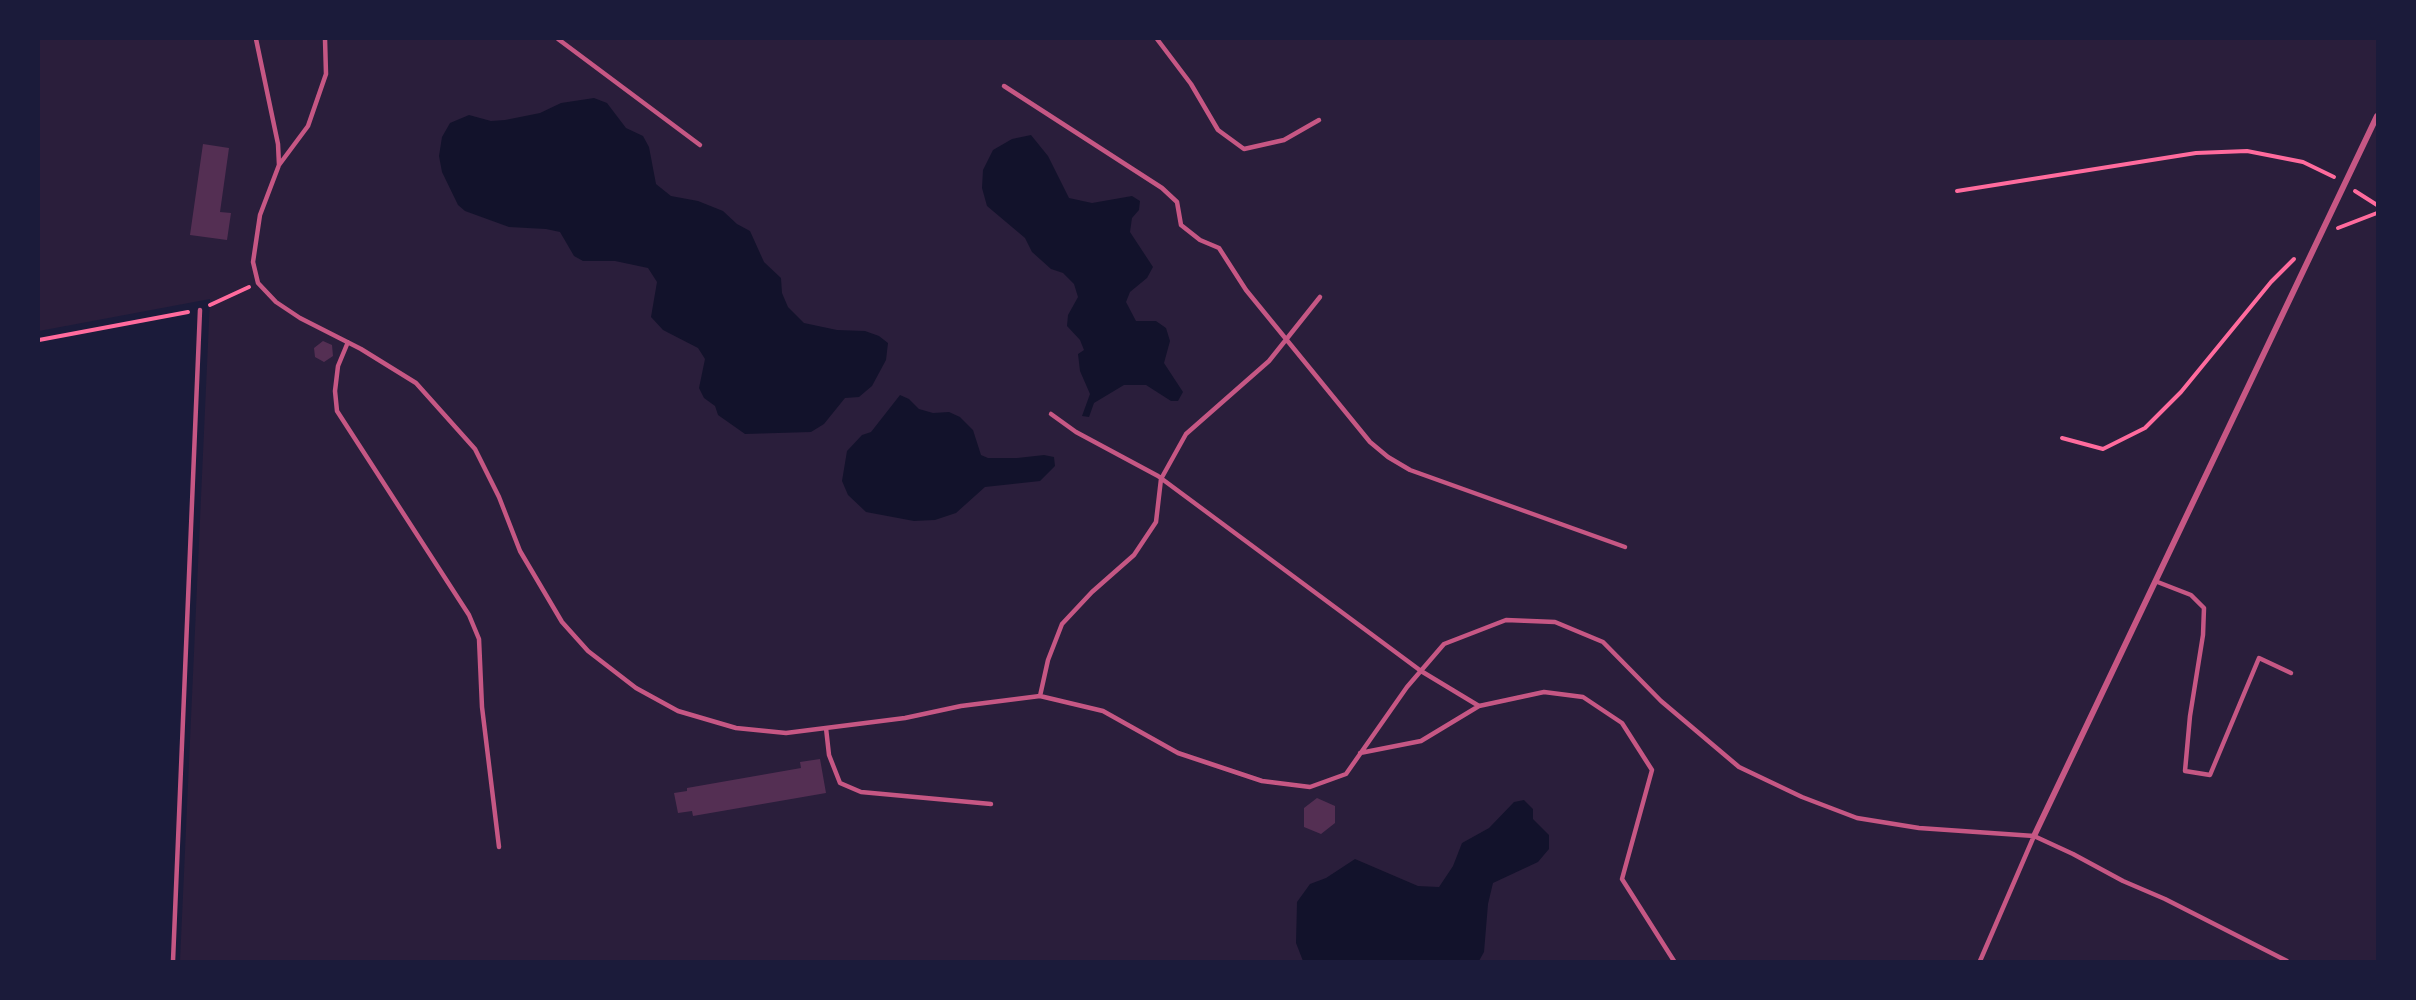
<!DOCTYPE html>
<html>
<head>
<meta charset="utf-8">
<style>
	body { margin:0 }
	#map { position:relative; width:2416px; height:1000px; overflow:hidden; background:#1b1b3a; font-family:Mulish,sans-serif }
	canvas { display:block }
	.frame { position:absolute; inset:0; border:40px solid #1b1b3a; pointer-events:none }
</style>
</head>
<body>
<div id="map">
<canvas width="2416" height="1000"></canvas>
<div class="frame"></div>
</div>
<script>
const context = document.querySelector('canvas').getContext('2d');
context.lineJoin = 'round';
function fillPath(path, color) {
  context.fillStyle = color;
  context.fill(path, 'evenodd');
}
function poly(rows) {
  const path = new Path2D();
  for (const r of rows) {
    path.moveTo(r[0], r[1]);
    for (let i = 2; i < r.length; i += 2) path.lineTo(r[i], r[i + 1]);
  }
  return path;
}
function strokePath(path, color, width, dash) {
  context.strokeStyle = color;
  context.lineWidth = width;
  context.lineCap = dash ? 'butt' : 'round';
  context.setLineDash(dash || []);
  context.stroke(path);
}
const green = poly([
	[39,39,2377,40,2377,961,180,961,210,299,39,331]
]);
const water = poly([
	[594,98,607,103,626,128,643,136,649,147,656,184,671,196,698,201,723,211,737,224,750,231,764,262,781,278,782,293,788,307,804,323,837,330,865,331,879,336,888,343,886,360,872,386,859,397,845,398,824,424,811,432,745,434,718,415,715,406,704,398,699,388,705,359,698,348,663,330,651,317,657,282,648,268,615,261,583,261,574,256,560,232,546,229,509,227,465,211,458,205,442,172,439,156,442,137,450,123,469,115,491,121,505,120,540,113,561,103],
	[1031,135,1048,156,1069,198,1092,203,1132,196,1140,201,1139,210,1132,218,1130,232,1153,267,1147,278,1130,292,1126,302,1136,321,1156,321,1166,328,1170,341,1164,363,1183,392,1178,401,1171,401,1146,385,1124,385,1094,403,1089,417,1082,416,1090,394,1080,371,1078,354,1084,350,1080,340,1067,326,1068,315,1078,297,1074,284,1063,273,1051,269,1032,252,1025,238,987,206,982,188,983,170,993,150,1012,139],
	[900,395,909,399,919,409,933,413,949,412,960,417,973,430,981,455,988,458,1017,458,1044,455,1054,457,1055,466,1040,481,985,487,956,513,935,520,914,521,866,512,848,495,842,481,847,451,862,435,871,432],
	[1524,800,1533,809,1533,819,1549,835,1549,849,1538,862,1493,883,1488,904,1484,952,1479,961,1303,961,1296,943,1297,902,1310,884,1326,878,1355,859,1418,886,1439,887,1453,866,1462,843,1489,828,1514,802]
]);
const building = poly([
	[203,144,229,148,220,212,231,213,227,240,190,235],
	[323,341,332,345,333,356,324,362,315,357,314,348],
	[820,759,826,793,693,816,692,811,678,813,674,793,687,791,687,788,801,768,800,762],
	[1317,798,1335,806,1335,823,1321,834,1304,827,1304,808]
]);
const path = poly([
	[1957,191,2196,153,2247,151,2303,162,2334,177],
	[2355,191,2377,205],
	[2338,228,2377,213],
	[210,305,249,287],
	[39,340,188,312],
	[2062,438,2103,449,2145,428,2181,392,2271,282,2294,259]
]);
const service = poly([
	[256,39,278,144,279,165],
	[325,39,326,74,308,126,279,165,260,215,253,262,258,283,276,302,300,318,361,349,416,383,475,449,499,497,520,551,562,622,588,651,636,688,678,711,736,728,786,733,905,718,961,706,1040,696,1103,711,1178,753,1262,781,1310,787,1346,774,1407,687,1444,644,1506,620,1555,622,1603,642,1661,701,1739,767,1802,797,1857,818,1919,828,2034,836,2073,854,2123,881,2165,899,2287,961],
	[558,39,700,145],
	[1157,39,1191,84,1218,130,1244,149,1284,140,1319,120],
	[1004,86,1162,188,1177,202,1181,225,1200,240,1219,248,1246,290,1370,442,1388,457,1410,470,1625,547],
	[348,342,338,366,335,391,337,411,469,615,479,639,482,707,499,847],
	[1051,414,1076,432,1158,476,1421,671,1479,706],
	[2155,581,2191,595,2204,608,2203,635,2190,716,2185,771,2210,775,2259,658,2291,673],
	[1040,696,1048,660,1062,624,1092,592,1134,555,1156,522,1161,479,1186,434,1269,361,1320,297],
	[826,728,829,755,840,783,861,792,991,804],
	[1360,753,1421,741,1479,706,1544,692,1583,697,1622,723,1652,770,1622,879,1674,961],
	[173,961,200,310],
	[1980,961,2034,836]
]);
const minor = poly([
	[2034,836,2377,116]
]);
fillPath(green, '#2a1e3b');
fillPath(water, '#12122b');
fillPath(building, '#542f53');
strokePath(path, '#ff6b9d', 4);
strokePath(service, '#c65784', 4.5);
strokePath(minor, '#c65784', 6);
</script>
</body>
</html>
